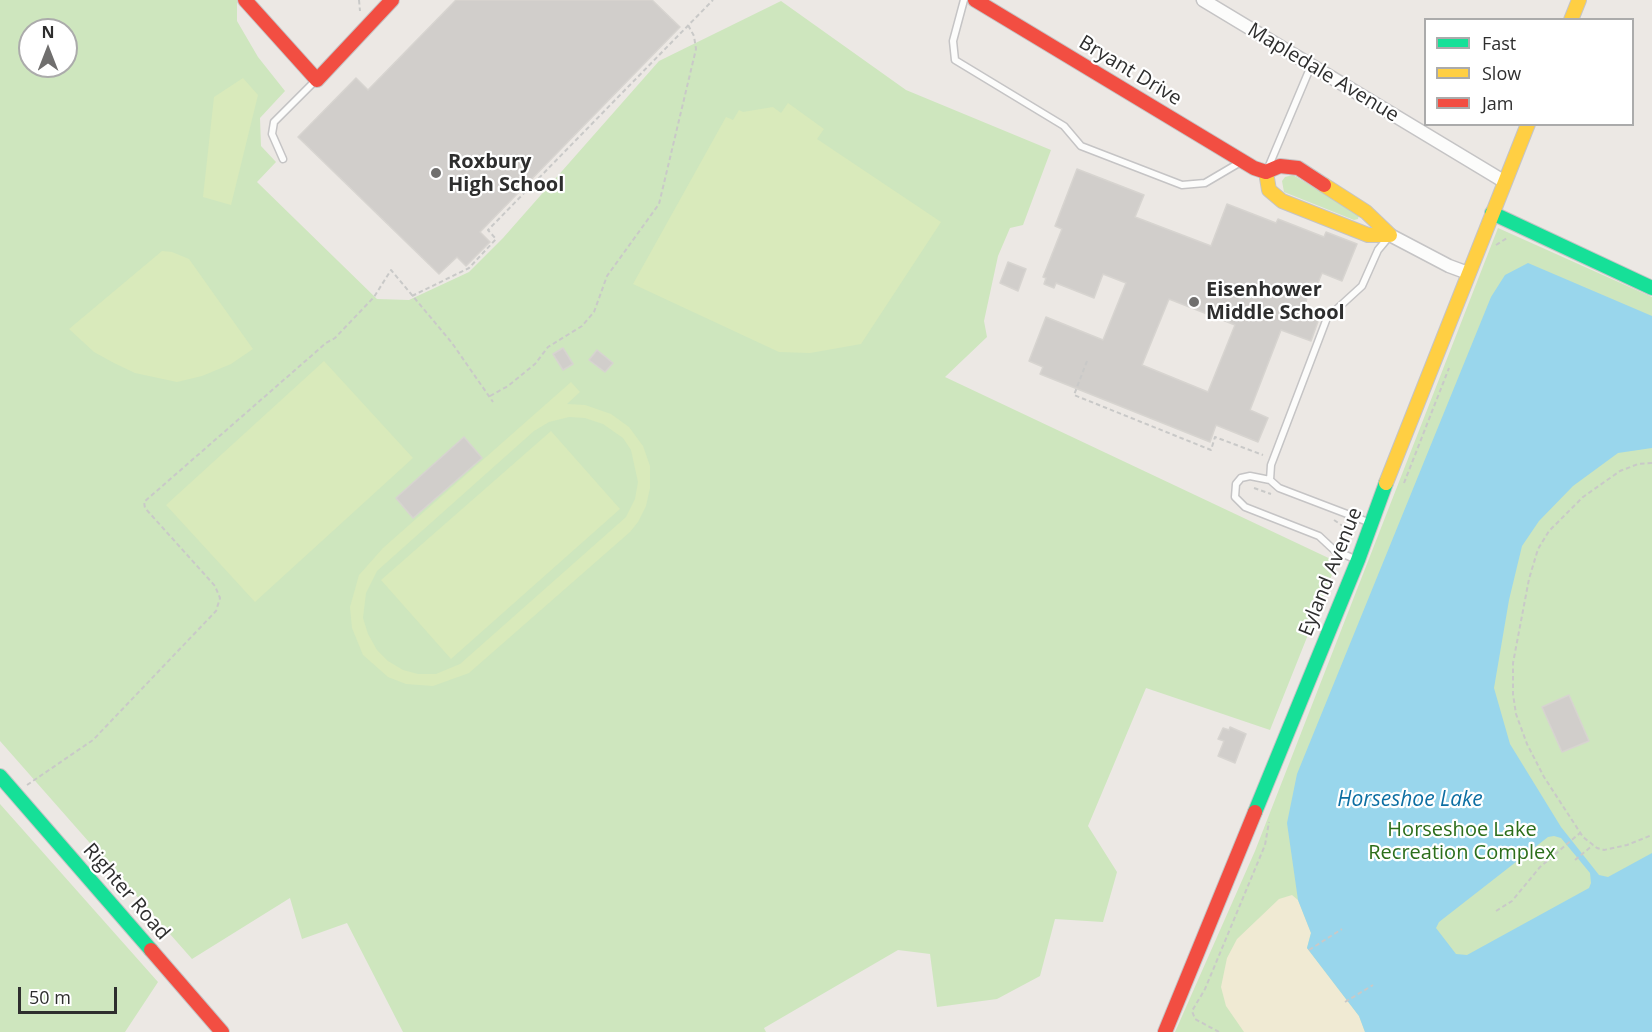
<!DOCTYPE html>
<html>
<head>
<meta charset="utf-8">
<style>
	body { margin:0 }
	#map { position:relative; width:1652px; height:1032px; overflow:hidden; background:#ece8e4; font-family:"Open Sans",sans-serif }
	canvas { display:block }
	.legend { position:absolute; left:1424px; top:18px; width:210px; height:108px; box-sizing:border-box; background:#fff; border:2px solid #ababab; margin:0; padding:8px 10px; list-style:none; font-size:18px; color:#2e2e2e }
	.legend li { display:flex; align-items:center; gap:12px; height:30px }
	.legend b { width:30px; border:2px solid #ababab }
	.north { position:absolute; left:18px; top:18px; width:60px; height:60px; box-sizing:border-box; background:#fff; border:2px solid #ababab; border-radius:50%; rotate:0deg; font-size:16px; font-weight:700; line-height:24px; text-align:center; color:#2e2e2e }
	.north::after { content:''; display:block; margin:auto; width:21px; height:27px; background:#706f6e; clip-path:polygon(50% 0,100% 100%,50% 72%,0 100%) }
	.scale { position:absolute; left:18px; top:987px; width:99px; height:27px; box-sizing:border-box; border:3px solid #2e2e2e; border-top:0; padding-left:8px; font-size:18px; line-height:21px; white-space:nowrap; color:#2e2e2e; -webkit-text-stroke:4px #fff; paint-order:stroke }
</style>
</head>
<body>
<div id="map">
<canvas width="1652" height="1032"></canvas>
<ul class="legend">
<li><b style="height:8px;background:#16e098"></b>Fast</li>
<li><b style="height:8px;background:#ffcf43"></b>Slow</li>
<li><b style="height:8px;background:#f24e42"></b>Jam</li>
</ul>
<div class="north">N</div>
<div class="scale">50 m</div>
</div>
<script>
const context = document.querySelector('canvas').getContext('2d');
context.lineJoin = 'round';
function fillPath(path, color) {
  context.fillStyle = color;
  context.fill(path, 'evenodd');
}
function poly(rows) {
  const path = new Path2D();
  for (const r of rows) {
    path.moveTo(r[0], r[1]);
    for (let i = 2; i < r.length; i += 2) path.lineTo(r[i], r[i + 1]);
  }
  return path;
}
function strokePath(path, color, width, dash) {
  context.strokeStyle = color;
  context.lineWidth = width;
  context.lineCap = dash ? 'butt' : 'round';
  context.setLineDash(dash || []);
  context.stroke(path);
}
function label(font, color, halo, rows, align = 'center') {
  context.font = font + ' "Open Sans",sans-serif';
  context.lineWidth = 4.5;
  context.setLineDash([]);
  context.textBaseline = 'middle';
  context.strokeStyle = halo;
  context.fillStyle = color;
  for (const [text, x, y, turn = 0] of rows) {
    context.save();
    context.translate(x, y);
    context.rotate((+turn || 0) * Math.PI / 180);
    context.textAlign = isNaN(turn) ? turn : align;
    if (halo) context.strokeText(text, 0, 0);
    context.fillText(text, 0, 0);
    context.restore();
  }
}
const green = poly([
	[0,0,237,0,237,21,258,57,285,91,260,118,261,146,276,162,257,182,377,299,409,300,469,272,503,238,659,61,781,1,906,90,1051,150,1023,225,1010,228,998,256,984,321,987,337,945,377,1337,562,1270,730,1146,688,1088,826,1117,872,1103,922,1055,919,1040,976,997,999,937,1007,930,954,898,950,764,1028,766,1032,403,1032,347,923,302,939,290,898,192,959,0,741],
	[30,30,66,30,66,66,30,66],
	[1293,175,1359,215,1358,219,1354,220,1284,192,1282,181,1285,177],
	[1498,228,1652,297,1652,1032,1175,1032,1255,851],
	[0,804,158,982,125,1032,0,1032]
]);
const sand = poly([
	[1292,895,1298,900,1311,933,1307,948,1359,1016,1365,1032,1244,1032,1226,1006,1221,987,1227,958,1237,939,1279,899]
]);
const pitch = poly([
	[243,78,258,95,231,205,203,197,214,97],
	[788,103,824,129,817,139,941,222,861,344,810,353,779,352,633,284,726,117,733,120,739,110,743,112,773,107,781,113],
	[162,251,172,252,189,259,253,349,231,364,202,376,177,382,135,373,114,363,94,352,69,329],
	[324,361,413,458,255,602,166,505],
	[571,382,580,392,567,404,585,405,611,414,629,427,643,446,650,466,650,488,646,506,638,522,630,532,469,673,433,686,406,684,388,677,363,655,352,628,350,607,359,575,383,548],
	[569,417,585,418,603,424,623,438,631,450,638,482,635,499,626,517,460,664,436,674,418,674,403,670,388,661,377,650,368,634,363,618,366,593,377,571,534,431,549,422],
	[551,431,620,509,451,659,381,580]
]);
const water = poly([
	[1528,263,1652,316,1652,448,1618,453,1573,486,1539,521,1522,546,1509,600,1494,688,1510,744,1561,827,1599,875,1608,877,1652,853,1652,1032,1365,1032,1359,1016,1307,948,1311,933,1298,900,1287,823,1297,774,1491,297,1505,275],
	[1554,836,1561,838,1590,873,1591,883,1589,888,1467,955,1456,954,1436,928,1439,922,1548,837]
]);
const building = poly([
	[456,0,652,0,680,27,480,232,490,242,466,266,457,257,439,274,298,137,356,78,368,90,456,0],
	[1077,169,1144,195,1135,217,1211,246,1227,204,1276,223,1278,219,1324,237,1326,232,1357,244,1342,281,1322,273,1318,283,1310,282,1305,307,1321,313,1311,341,1281,330,1250,410,1268,418,1258,442,1216,425,1210,442,1040,374,1043,367,1029,361,1046,317,1103,340,1126,283,1103,274,1094,298,1056,283,1054,288,1044,284,1046,278,1043,277,1062,229,1055,226,1077,169],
	[1169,299,1235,325,1208,392,1142,365,1169,299],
	[1008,262,1026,269,1018,291,1000,283,1008,262],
	[563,348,573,364,563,370,553,354,563,348],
	[597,350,613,363,605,372,589,360,597,350],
	[464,437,482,458,413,518,396,498,464,437],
	[1569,695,1589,741,1562,752,1542,707,1569,695],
	[1230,727,1246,734,1235,763,1218,756,1224,741,1218,739,1223,728,1229,730,1230,727]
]);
const path = poly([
	[359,0,360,11],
	[1496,245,1507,238],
	[412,296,469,268,496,239,488,230,713,0],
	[1087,361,1074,395,1211,450,1215,437,1263,455],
	[490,396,508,386,535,364,548,347,582,326,594,312,607,276,659,204,696,49,694,36,688,25],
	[1652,463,1638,464,1620,471,1583,497,1549,531,1538,549,1529,579,1513,663,1513,694,1516,714,1527,744,1544,777,1583,837,1597,848,1604,850,1627,845,1652,835],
	[1404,483,1449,368],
	[1254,488,1271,494],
	[1334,520,1350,531],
	[27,785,93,740,216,611,220,598,215,586,145,508,144,502,326,343,335,338,374,297,391,270,452,343,493,402],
	[1575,860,1593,845],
	[1496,911,1512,901,1540,867,1580,833],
	[1309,950,1342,929],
	[1345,1002,1373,985],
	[1219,1032,1195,1019,1192,1011,1205,989,1265,845,1269,822]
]);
const lane = poly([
	[964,0,953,41,955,60,1064,126,1081,146,1182,185,1205,183,1239,163],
	[283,159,272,134,274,122,316,80],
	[1268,168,1311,66],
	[1270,480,1250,476,1241,478,1236,484,1235,497,1245,507,1319,536,1334,550,1357,560],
	[1368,522,1279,488,1270,480,1271,465,1327,318,1362,286,1378,250,1388,238]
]);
const street = poly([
	[1203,0,1505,182],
	[1390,235,1449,266,1468,273]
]);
const fast = poly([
	[1492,213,1652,288],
	[0,776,151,950],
	[1255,812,1358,560,1386,483]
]);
const slow = poly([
	[1571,20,1579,0],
	[1266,172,1269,190,1282,201,1368,235,1390,235,1366,212,1324,185],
	[1386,483,1528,124]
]);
const jam = poly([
	[245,0,317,80,392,0],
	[975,0,1254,168,1266,172,1280,166,1298,168,1324,185],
	[151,950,222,1032],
	[1165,1032,1255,812]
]);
const markers = [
	[436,173,6,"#706f6e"],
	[1194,302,6,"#706f6e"]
];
const streetNames = [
	["Bryant Drive",1130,71,31],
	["Mapledale Avenue",1323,73,31],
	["Eyland Avenue",1331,572,-68],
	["Righter Road",126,892,49]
];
const poiNames = [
	["Roxbury",448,162],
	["High School",448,185],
	["Eisenhower",1206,290],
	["Middle School",1206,313]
];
const parkNames = [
	["Horseshoe Lake",1462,830],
	["Recreation Complex",1462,853]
];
const waterNames = [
	["Horseshoe Lake",1410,800]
];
fillPath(green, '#cee6be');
fillPath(sand, '#f0ead3');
fillPath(pitch, '#d9eabb');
fillPath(water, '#99d6ec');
fillPath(building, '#d1cecb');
strokePath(building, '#d7d4d0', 1.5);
strokePath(lane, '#c5c4c5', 9);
strokePath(street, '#c5c4c5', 15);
strokePath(fast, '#c5c4c5', 16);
strokePath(slow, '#c5c4c5', 16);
strokePath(jam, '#c5c4c5', 16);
strokePath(path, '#c9c9c8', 2, [4.5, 3]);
strokePath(lane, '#fcfcfb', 6);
strokePath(street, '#fcfcfb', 12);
strokePath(fast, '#16e098', 14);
strokePath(slow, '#ffcf43', 14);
strokePath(jam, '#f24e42', 14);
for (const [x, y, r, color] of markers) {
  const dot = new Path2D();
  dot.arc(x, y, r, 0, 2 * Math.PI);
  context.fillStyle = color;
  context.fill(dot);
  strokePath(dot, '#fff', 2);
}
label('20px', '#2e2e2e', '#fff', streetNames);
label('bold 20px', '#2e2e2e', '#fff', poiNames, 'left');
label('20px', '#2c6e1b', '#fff', parkNames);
label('italic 21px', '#0d6fa3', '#fff', waterNames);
</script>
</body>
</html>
